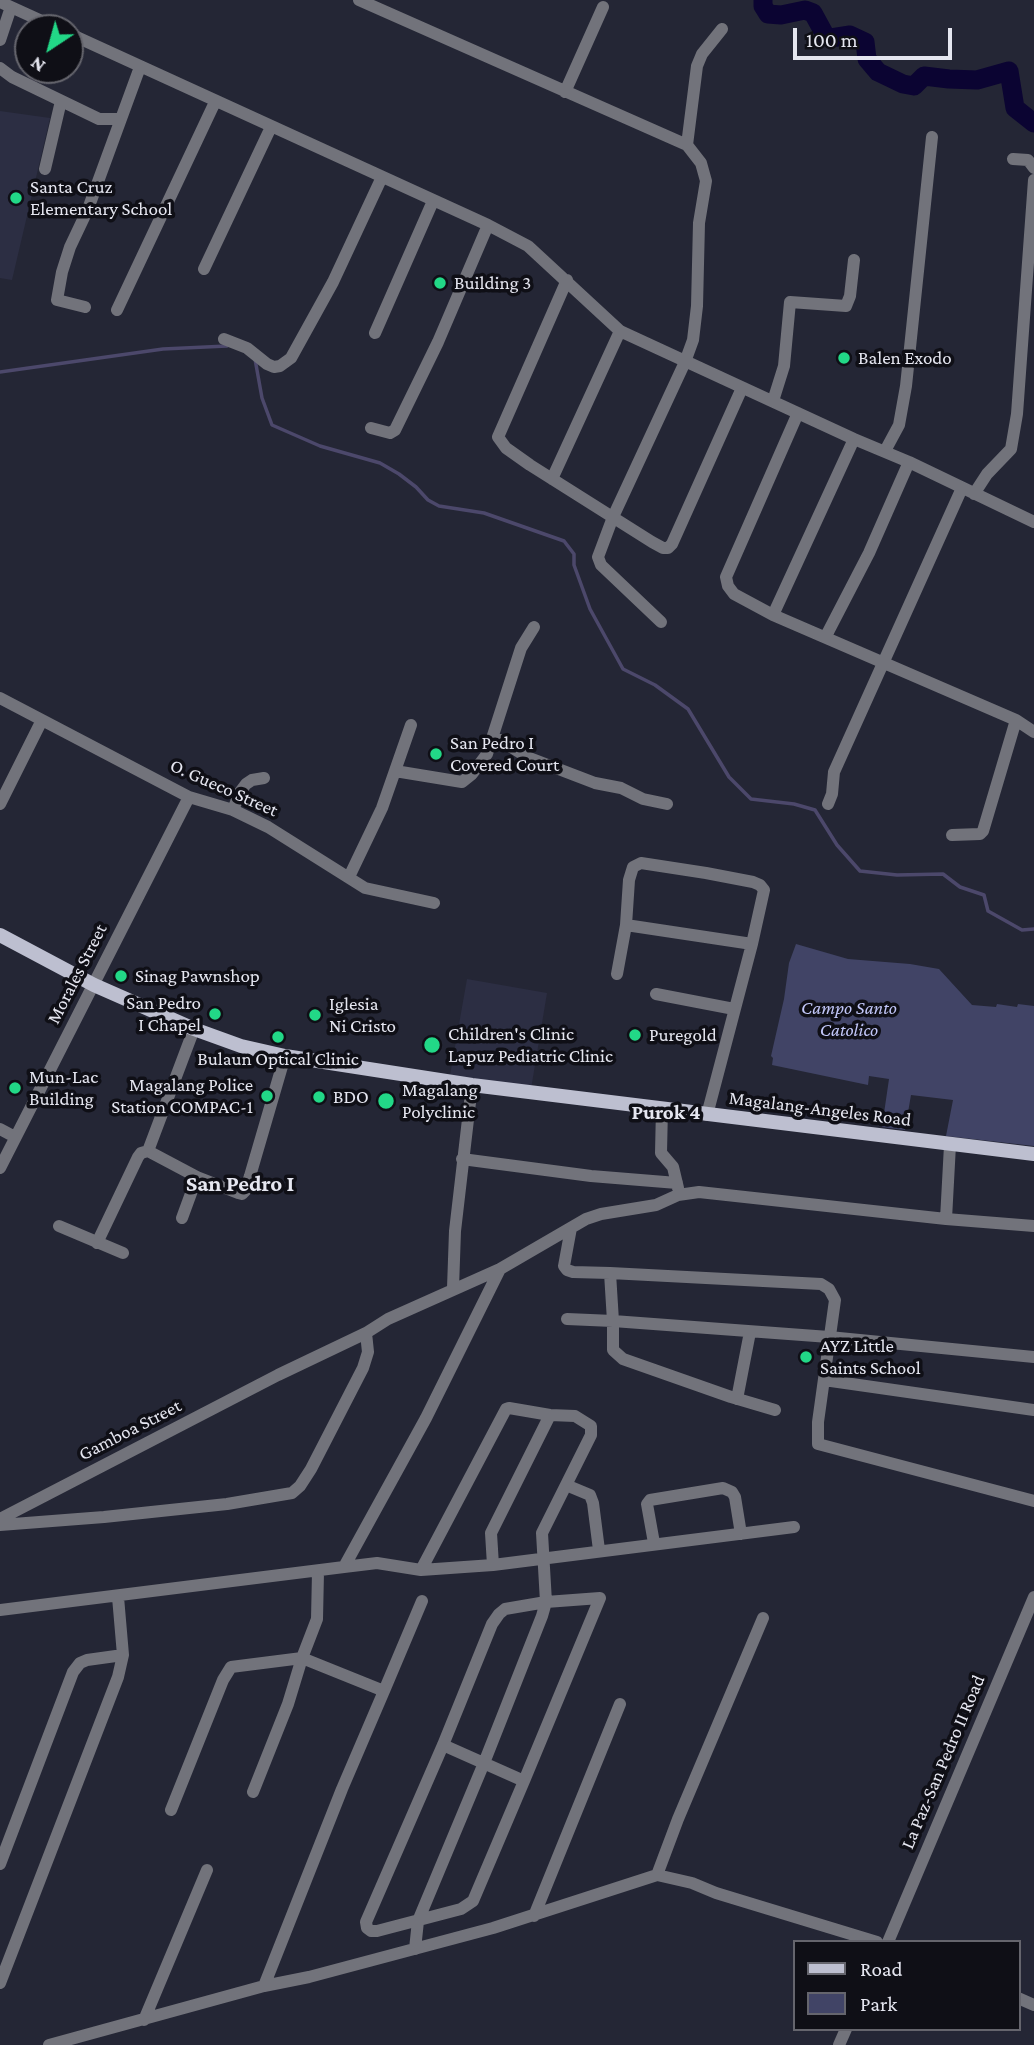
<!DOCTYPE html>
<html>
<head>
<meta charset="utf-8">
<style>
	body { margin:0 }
	#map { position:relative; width:1034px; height:2045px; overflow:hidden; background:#242635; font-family:"Crimson Pro",serif }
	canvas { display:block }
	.legend { position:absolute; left:793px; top:1940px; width:228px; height:91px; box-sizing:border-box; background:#0f0f16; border:2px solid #65656d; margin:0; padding:9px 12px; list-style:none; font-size:21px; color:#e5e6f0 }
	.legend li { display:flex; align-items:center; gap:14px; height:35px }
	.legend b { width:35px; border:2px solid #65656d }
	.north { position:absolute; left:14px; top:14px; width:70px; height:70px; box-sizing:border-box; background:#0f0f16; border:2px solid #65656d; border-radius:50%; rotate:216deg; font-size:19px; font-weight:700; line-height:28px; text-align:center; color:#e5e6f0 }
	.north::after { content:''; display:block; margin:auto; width:24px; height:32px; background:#22d887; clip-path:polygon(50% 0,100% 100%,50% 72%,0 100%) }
	.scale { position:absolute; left:793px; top:28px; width:159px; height:32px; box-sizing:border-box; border:4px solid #e5e6f0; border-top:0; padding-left:9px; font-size:21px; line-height:24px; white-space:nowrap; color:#e5e6f0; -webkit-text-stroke:5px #0f0f16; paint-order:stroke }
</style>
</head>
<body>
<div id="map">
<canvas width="1034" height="2045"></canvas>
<ul class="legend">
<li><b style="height:9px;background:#bdbfd0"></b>Road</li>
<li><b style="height:19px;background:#414466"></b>Park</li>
</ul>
<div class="north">N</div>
<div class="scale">100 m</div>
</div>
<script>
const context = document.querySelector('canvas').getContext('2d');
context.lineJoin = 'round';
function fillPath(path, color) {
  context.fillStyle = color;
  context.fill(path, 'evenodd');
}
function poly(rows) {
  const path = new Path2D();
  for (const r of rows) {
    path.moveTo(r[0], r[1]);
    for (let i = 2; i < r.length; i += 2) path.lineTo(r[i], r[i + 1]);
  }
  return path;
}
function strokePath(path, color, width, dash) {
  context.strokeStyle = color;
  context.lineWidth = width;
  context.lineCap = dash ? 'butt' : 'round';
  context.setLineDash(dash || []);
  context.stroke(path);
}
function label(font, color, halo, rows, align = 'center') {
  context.font = font + ' "Crimson Pro",serif';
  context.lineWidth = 7;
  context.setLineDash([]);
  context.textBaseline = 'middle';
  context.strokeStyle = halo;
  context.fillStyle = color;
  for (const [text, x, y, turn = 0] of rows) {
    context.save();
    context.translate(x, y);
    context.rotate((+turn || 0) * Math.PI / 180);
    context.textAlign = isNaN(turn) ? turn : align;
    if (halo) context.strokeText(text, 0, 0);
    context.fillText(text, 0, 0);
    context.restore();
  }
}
const built = poly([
	[0,111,50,118,12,280,0,278],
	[467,979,547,993,531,1089,450,1075]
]);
const green = poly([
	[796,944,848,959,910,964,939,969,972,1005,996,1007,997,1004,1017,1007,1018,1004,1034,1006,1034,1146,946,1136,953,1100,911,1095,905,1130,882,1127,889,1079,869,1076,868,1085,772,1065,773,1058,771,1056,784,999,789,963]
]);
const stream = poly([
	[255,359,262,398,272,425,320,446,380,463,399,474,416,487,428,500,439,506,484,513,564,541,574,554,574,565,590,609,623,669,655,685,688,709,729,777,751,799,794,804,815,810,837,845,860,871,897,875,943,874,960,887,984,895,988,911,1022,930,1034,929],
	[0,372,163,349,227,346]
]);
const river = poly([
	[763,0,763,6,768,14,781,15,805,10,813,13,825,35,831,38,850,35,865,42,867,59,878,72,903,84,914,86,924,76,949,79,977,80,1009,71,1015,108,1034,123]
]);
const minor = poly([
	[359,0,687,145,701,163,706,181,699,223,697,306,693,340,685,362,613,517,598,557,601,565,661,622],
	[0,2,57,28],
	[70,34,488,225,528,246,620,331,854,439,909,462,1034,522],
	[0,40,11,7],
	[0,68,12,77,99,119,120,119],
	[565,92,603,7],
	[687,145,697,66,702,54,722,29],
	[1013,159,1028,160,1034,168],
	[45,169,61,101],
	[204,269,271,127],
	[567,280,498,437,506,448,530,465,652,542,663,548,668,548,672,544,742,388],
	[85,307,57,300,62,272,70,247,88,209,140,67],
	[117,310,215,102],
	[375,333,433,201],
	[224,339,247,348,267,364,274,367,280,366,291,358,333,282,382,177],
	[773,401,784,366,790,302,846,306,850,296,854,260],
	[798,413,726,577,728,586,734,594,773,615,1016,720,1034,732],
	[371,428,390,433,395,430,438,342,488,225],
	[885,451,899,425,906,386,932,137],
	[552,479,620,331],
	[974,494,987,474,1011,449,1017,414,1034,180],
	[773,615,854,439],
	[826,636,869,553,909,462],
	[0,698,189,797,233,810,268,827,365,888,434,903],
	[493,739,500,740,527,757,595,783,621,788,643,799,667,804],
	[395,771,462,782,472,774,487,754,521,648,534,627],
	[0,804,42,720],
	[828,804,832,794,834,772,962,488],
	[233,810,240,792,246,784,252,780,264,778],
	[952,835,980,834,983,831,1016,720],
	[349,877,382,808,411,725],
	[617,974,626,925],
	[656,994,734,1009],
	[194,1029,148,1151,197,1177,238,1193,242,1194,245,1191,250,1176,285,1056],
	[662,1108,661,1153,673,1167,678,1188],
	[707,1115,752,944,764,890,760,885,753,882,706,873,641,863,633,867,629,880,626,925,752,944],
	[0,1129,15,1137],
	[462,1159,591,1176,677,1183],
	[0,1168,189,797],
	[182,1218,197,1177],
	[946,1219,950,1145],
	[59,1226,123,1253],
	[97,1243,138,1157,141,1153,148,1151],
	[610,1273,821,1284,829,1289,835,1300,818,1422,818,1444,1034,1501],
	[453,1288,455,1231,472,1085],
	[567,1319,613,1321,610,1273,573,1272,567,1270,564,1266,571,1228],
	[824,1380,1034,1410],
	[737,1399,750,1332],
	[775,1410,731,1397,623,1359,613,1350,613,1321,829,1337,1034,1357],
	[566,1485,590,1495,593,1503,599,1550],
	[0,1519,278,1375,366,1333,388,1319,500,1269,586,1219,601,1214,656,1205,678,1195,699,1192,946,1219,1034,1226],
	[0,1525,104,1517,227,1504,292,1493,300,1486,311,1469,363,1368,368,1352,366,1333],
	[654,1543,647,1504,650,1500,723,1488,732,1492,735,1497,741,1534],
	[493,1565,491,1533,550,1415],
	[344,1567,377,1563,421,1570,493,1565,794,1527],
	[0,1610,344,1567,426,1418,500,1269],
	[384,1691,422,1601],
	[443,1745,524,1781,600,1598,546,1602,505,1609,499,1614,492,1624,443,1745,366,1922,367,1928,371,1931,377,1931,461,1909,473,1901,524,1781],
	[171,1810,223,1680,231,1667,302,1658,288,1704,253,1792],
	[0,1864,73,1672,80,1663,87,1660,123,1655],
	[657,1875,678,1819,763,1618],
	[534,1916,620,1704],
	[888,1942,1034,1597],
	[415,1949,418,1921,484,1763,542,1616,546,1602,542,1533,591,1435,591,1426,575,1416,550,1415,509,1408,506,1409,421,1570],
	[0,1983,118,1677,123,1655,118,1597],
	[264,1986,342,1789,384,1691,302,1658,317,1619,318,1572],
	[1018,1998,1034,2005],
	[144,2020,207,1870],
	[49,2045,264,1986,309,1977,493,1928,657,1875,692,1883,716,1893,877,1942],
	[839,2045,846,2029]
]);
const major = poly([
	[0,935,94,985,194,1029,241,1046,285,1056,472,1085,1034,1154]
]);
const markers = [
	[16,198,7,"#22d887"],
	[440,283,7,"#22d887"],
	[844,358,7,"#22d887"],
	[436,754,7,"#22d887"],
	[121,976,7,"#22d887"],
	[215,1014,7,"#22d887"],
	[315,1015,7,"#22d887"],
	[635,1035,7,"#22d887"],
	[278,1037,7,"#22d887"],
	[432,1045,9,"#22d887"],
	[15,1088,7,"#22d887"],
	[267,1096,7,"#22d887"],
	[319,1097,7,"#22d887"],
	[386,1101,9,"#22d887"],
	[806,1357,7,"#22d887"]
];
const poiNames = [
	["Santa Cruz",30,187],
	["Elementary School",30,209],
	["Building 3",454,283],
	["Balen Exodo",858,358],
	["San Pedro I",450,743],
	["Covered Court",450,765],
	["Sinag Pawnshop",135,976],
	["San Pedro",201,1003,"right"],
	["I Chapel",201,1025,"right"],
	["Iglesia",329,1004],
	["Ni Cristo",329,1026],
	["Children's Clinic",448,1034],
	["Lapuz Pediatric Clinic",448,1056],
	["Puregold",649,1035],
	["Bulaun Optical Clinic",278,1059,"center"],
	["Mun-Lac",29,1077],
	["Building",29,1099],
	["Magalang Police",253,1085,"right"],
	["Station COMPAC-1",253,1107,"right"],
	["Magalang",402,1090],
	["Polyclinic",402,1112],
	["BDO",333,1097],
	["AYZ Little",820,1346],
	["Saints School",820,1368]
];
const streetNames = [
	["O. Gueco Street",224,788,24],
	["Morales Street",77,974,-63],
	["Magalang-Angeles Road",820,1109,7],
	["Gamboa Street",130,1430,-27],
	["La Paz-San Pedro II Road",943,1762,-67]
];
const parkNames = [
	["Campo Santo",849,1008],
	["Catolico",849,1030]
];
const neighbourhoodNames = [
	["Purok 4",666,1113]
];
const quarterNames = [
	["San Pedro I",240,1184]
];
fillPath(built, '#2c2e43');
fillPath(green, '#414466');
strokePath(stream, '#4c486b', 3.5);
strokePath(river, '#0b0432', 19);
strokePath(minor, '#72737b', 12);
strokePath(major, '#bdbfd0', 14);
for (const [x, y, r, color] of markers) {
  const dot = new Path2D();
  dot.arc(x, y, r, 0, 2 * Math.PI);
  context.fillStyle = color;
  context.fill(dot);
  strokePath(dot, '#0f0f16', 2.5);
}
label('19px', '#e5e6f0', '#0f0f16', poiNames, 'left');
label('19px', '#e5e6f0', '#0f0f16', streetNames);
label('italic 19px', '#c2c7f9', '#0f0f16', parkNames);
label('bold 21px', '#e5e6f0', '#0f0f16', neighbourhoodNames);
label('bold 23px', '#e5e6f0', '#0f0f16', quarterNames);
</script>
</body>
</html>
